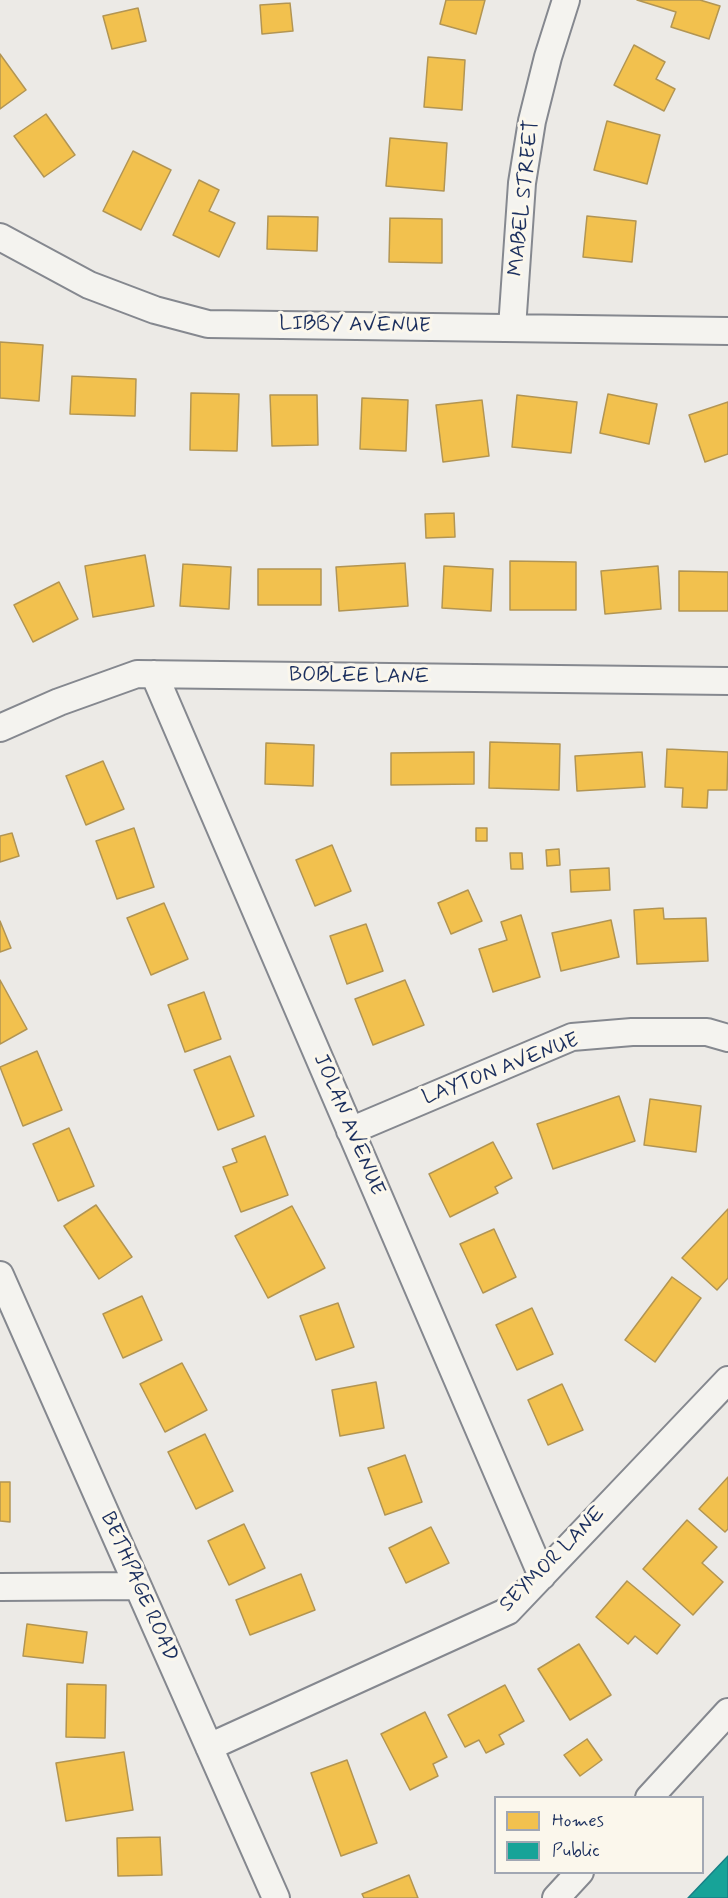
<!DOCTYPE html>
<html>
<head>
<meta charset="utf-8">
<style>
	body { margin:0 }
	#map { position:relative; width:728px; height:1898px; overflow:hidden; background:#eceae6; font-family:Mynerve,sans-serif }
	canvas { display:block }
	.legend { position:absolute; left:494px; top:1796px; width:210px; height:78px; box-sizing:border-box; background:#fbf7ec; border:2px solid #a1a7b3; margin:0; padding:8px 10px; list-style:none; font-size:18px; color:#1b2f5e }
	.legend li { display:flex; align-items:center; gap:12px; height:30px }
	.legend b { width:30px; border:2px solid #a1a7b3 }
</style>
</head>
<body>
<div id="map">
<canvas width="728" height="1898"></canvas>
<ul class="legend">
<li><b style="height:16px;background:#f2c14e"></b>Homes</li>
<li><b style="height:16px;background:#17a398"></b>Public</li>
</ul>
</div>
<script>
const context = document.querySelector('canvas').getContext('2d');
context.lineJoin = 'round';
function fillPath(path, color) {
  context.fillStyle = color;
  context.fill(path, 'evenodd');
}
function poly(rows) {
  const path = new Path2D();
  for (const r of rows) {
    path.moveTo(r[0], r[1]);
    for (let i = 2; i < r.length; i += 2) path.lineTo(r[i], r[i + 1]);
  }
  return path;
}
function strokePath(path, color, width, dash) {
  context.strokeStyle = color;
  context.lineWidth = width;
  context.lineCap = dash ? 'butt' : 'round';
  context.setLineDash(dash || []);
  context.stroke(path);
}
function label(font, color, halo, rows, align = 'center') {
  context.font = font + ' Mynerve,sans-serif';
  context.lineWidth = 6;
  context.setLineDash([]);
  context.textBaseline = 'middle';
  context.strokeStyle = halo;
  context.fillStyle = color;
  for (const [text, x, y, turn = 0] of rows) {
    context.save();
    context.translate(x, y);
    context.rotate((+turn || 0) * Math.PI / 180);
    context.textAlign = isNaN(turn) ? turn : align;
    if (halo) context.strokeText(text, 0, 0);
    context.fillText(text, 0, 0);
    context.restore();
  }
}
const homes = poly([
	[446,0,485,0,476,34,440,24,446,0],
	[637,0,700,0,720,6,709,39,671,27,676,12,637,0],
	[290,3,293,31,262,34,260,5,290,3],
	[138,8,146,41,112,49,103,16,138,8],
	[634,45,665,62,656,79,675,89,664,111,614,85,634,45],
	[0,54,26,90,0,109,0,54],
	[428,57,465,60,462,110,424,107,428,57],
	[46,114,75,155,44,177,14,136,46,114],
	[607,121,660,135,647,184,594,170,607,121],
	[390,138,447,143,444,191,386,186,390,138],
	[133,151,171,170,141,230,103,211,133,151],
	[199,180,219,190,209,211,235,223,219,257,173,235,199,180],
	[268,216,318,217,317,251,267,249,268,216],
	[587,216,636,221,632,262,583,257,587,216],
	[390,218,442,219,442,263,389,262,390,218],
	[0,342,43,345,39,401,0,398,0,342],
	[72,376,136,379,135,416,70,414,72,376],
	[191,393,239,394,237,451,190,450,191,393],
	[608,394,657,404,649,444,600,433,608,394],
	[270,395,317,395,318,445,272,446,270,395],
	[517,395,577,402,571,453,512,447,517,395],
	[362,398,408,400,406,451,360,449,362,398],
	[482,400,489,456,443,462,436,405,482,400],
	[728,402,728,454,705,462,689,415,728,402],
	[454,513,455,537,426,538,425,514,454,513],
	[145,555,154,606,93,617,85,566,145,555],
	[510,561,576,562,576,610,510,610,510,561],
	[405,563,408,606,339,611,336,567,405,563],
	[183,564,231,567,229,609,180,606,183,564],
	[444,566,493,569,491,611,442,608,444,566],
	[658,566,661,609,605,614,601,571,658,566],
	[258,569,321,569,321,605,258,605,258,569],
	[679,571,728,572,728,611,679,611,679,571],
	[59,582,78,619,33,642,14,605,59,582],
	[490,742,560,744,559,790,489,788,490,742],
	[266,743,314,745,313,786,265,784,266,743],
	[667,749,728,752,727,790,708,790,707,808,682,807,683,788,665,787,667,749],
	[474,752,474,784,391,785,391,753,474,752],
	[642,752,645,787,577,791,575,756,642,752],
	[103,761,124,809,86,825,66,776,103,761],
	[134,828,154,887,117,899,96,841,134,828],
	[476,828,487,828,487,841,476,841,476,828],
	[12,833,19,856,0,862,0,836,12,833],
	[332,845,351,891,315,906,296,860,332,845],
	[559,849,560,865,547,866,546,850,559,849],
	[510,853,522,853,523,869,511,869,510,853],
	[609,868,610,890,571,892,570,870,609,868],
	[468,890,482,921,451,934,438,903,468,890],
	[164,903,188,959,151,975,127,918,164,903],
	[663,908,664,919,706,918,708,961,637,964,634,910,663,908],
	[521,915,540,977,493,992,479,949,507,940,501,922,521,915],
	[611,920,619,957,561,971,552,933,611,920],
	[0,921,11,948,0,952,0,921],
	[366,924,383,971,347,984,330,936,366,924],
	[0,980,27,1029,0,1044,0,980],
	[405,980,424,1025,373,1045,355,999,405,980],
	[204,992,221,1039,185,1052,168,1005,204,992],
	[37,1051,62,1110,23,1126,0,1067,37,1051],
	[230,1056,254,1116,218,1130,194,1070,230,1056],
	[619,1096,635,1141,553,1169,537,1124,619,1096],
	[650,1099,701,1106,696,1152,644,1145,650,1099],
	[69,1128,94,1186,58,1201,33,1144,69,1128],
	[265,1136,288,1195,241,1212,223,1167,237,1162,232,1149,265,1136],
	[493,1142,512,1178,495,1187,498,1193,450,1217,429,1174,493,1142],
	[96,1205,132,1257,99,1279,64,1226,96,1205],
	[292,1206,325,1268,268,1298,235,1236,292,1206],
	[728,1209,728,1278,717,1290,682,1258,728,1209],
	[494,1229,516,1277,483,1293,460,1244,494,1229],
	[672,1277,701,1298,655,1362,625,1340,672,1277],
	[142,1296,162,1340,123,1358,103,1314,142,1296],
	[338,1303,354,1347,316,1360,300,1316,338,1303],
	[532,1308,553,1354,517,1370,496,1325,532,1308],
	[182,1363,207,1410,165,1432,140,1384,182,1363],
	[376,1382,384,1428,340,1436,332,1390,376,1382],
	[562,1384,583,1430,548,1445,528,1400,562,1384],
	[205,1434,233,1491,196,1509,168,1452,205,1434],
	[405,1455,422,1502,385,1515,368,1468,405,1455],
	[728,1477,728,1529,725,1532,699,1509,728,1477],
	[0,1482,10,1482,10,1522,0,1521,0,1482],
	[687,1520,717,1547,702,1563,723,1582,693,1615,643,1569,687,1520],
	[244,1524,265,1568,229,1585,208,1541,244,1524],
	[431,1527,449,1563,406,1583,389,1548,431,1527],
	[301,1574,315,1610,250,1635,236,1600,301,1574],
	[627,1581,680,1625,657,1654,635,1636,628,1644,596,1617,627,1581],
	[27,1624,87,1632,83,1663,23,1656,27,1624],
	[579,1644,611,1695,570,1720,538,1669,579,1644],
	[67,1684,106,1685,105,1738,66,1737,67,1684],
	[505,1685,524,1721,499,1735,504,1744,486,1753,479,1740,465,1747,448,1715,505,1685],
	[425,1712,447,1757,433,1764,438,1776,410,1790,381,1734,425,1712],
	[587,1739,602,1760,580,1776,564,1755,587,1739],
	[124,1752,133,1810,66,1821,56,1763,124,1752],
	[347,1760,377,1843,341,1856,311,1773,347,1760],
	[160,1837,162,1875,118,1876,117,1838,160,1837],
	[409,1875,418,1898,364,1898,362,1894,409,1875]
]);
const public = poly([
	[728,1856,728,1898,688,1898,728,1856]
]);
const minor = poly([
	[0,237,89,285,155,310,208,324,728,331],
	[512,328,522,183,532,121,548,57,566,0],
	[154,674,542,1576],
	[0,728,59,702,137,674,728,681],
	[350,1131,572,1037,632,1032,707,1032,728,1038],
	[0,1275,276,1898],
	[0,1587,137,1586],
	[209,1747,508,1611,728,1380],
	[649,1798,728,1712],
	[556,1898,580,1872]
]);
const streetNames = [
	["MABEL STREET",525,198,-84],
	["LIBBY AVENUE",355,326,1],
	["BOBLEE LANE",359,677,1],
	["LAYTON AVENUE",501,1070,-21],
	["JOLAN AVENUE",348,1125,67],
	["SEYMOR LANE",553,1560,-45],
	["BETHPAGE ROAD",138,1587,66]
];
fillPath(homes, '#f2c14e');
strokePath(homes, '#b29553', 1.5);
fillPath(public, '#17a398');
strokePath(public, '#188087', 1.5);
strokePath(minor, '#85888f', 30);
strokePath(minor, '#f4f3ef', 26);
label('21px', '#1b2f5e', '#fbf7ec', streetNames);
</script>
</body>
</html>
